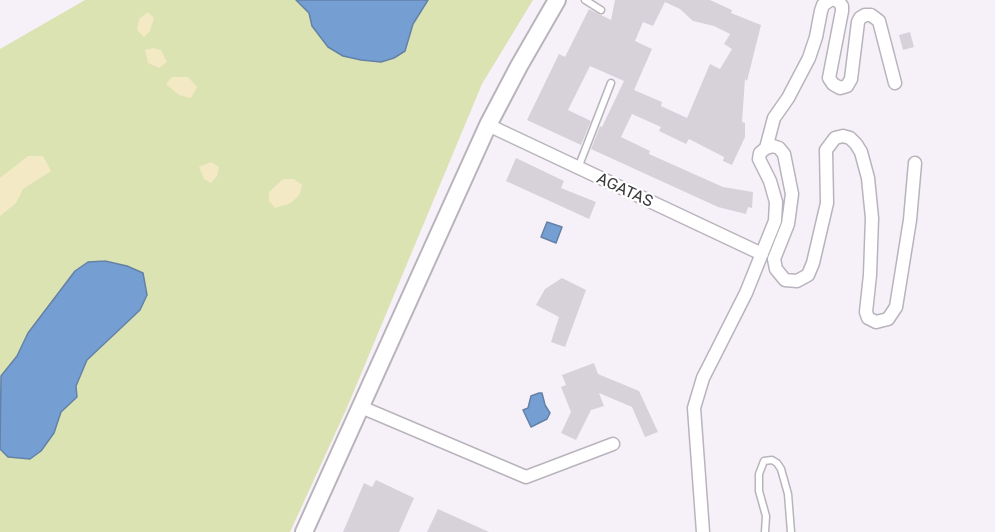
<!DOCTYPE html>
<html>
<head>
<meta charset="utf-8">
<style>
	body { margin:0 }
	canvas { display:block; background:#f6f0f9 }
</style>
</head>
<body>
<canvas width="995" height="532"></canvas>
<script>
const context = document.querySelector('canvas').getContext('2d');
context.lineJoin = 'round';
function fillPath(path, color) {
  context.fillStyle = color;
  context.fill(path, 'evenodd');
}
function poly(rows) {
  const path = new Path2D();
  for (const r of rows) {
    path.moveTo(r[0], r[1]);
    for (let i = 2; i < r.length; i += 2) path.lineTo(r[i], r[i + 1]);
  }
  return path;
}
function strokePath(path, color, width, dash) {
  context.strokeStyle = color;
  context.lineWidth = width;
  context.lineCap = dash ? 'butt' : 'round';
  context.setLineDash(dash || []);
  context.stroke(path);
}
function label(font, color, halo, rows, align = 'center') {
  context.font = font + ' "Golos Text",sans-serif';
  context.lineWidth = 4.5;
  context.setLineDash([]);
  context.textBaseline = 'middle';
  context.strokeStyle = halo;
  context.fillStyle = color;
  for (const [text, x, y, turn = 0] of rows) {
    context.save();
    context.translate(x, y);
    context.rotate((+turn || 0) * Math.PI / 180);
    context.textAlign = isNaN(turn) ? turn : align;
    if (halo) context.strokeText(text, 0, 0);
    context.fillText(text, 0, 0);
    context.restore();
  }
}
const green = poly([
	[85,0,533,0,482,84,346,410,290,532,0,532,0,49]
]);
const sand = poly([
	[148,12,154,18,150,31,144,37,137,30,139,19],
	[153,48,161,50,167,62,159,68,148,63,145,50],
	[172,77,188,77,197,87,191,98,179,95,166,84],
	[28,156,43,156,51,171,23,189,16,203,0,216,0,178],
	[211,162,219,167,217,176,211,183,204,179,199,167],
	[283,179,294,179,302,185,300,194,291,203,275,208,269,201,269,192]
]);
const water = poly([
	[296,0,428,0,413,24,405,51,394,58,381,62,361,60,343,56,328,47,312,26,309,13,296,0],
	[547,222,562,227,556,243,541,237,547,222],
	[105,261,127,266,143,273,147,295,140,310,87,360,76,386,77,397,61,412,54,433,41,451,30,459,8,457,0,449,1,376,17,356,28,333,75,271,88,262,105,261],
	[539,393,542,393,545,405,550,413,547,419,531,427,523,410,528,408,531,396,539,393]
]);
const building = poly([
	[615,0,710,0,732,10,731,13,761,25,747,81,745,79,742,122,745,123,745,137,732,165,723,161,724,157,689,139,686,144,659,131,661,127,632,114,621,137,650,151,649,154,723,187,753,192,752,208,748,207,746,214,718,207,591,149,600,126,602,127,624,81,590,66,568,110,591,121,581,145,527,120,559,54,565,57,589,9,611,20],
	[665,2,680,9,693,21,714,26,730,34,724,44,732,49,720,69,710,64,687,118,661,106,662,102,634,90,652,49,635,41,643,22,653,26],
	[910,32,914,47,903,50,899,35],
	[516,158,564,181,561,188,596,202,589,219,506,181],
	[562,278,586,290,565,347,551,342,559,317,536,305,545,289],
	[594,363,598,374,639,391,658,432,645,437,632,407,599,393,604,406,591,410,576,440,561,433,571,412,561,387,566,385,562,375],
	[376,480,414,498,399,532,343,532,364,483,372,487],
	[438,509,489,532,427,532]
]);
const lane = poly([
	[585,0,601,10],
	[578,168,611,83],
	[765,532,766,516,759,491,759,474,764,461,772,460,777,463,781,469,788,494,791,532]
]);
const street = poly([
	[835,0,838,1,842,6,842,11,829,78,833,84,840,88,847,86,851,79,858,22,860,18,865,15,871,15,879,21,895,83],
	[488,125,762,254],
	[766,148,774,118,788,98,809,58,816,37,821,11,823,5,830,0],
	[361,407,526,477,613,444],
	[703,532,694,408,703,378,746,293,775,221,776,202,770,181,759,159,760,153,766,148,773,146,779,148,784,154,792,194,788,224,774,259,776,269,785,280,797,281,808,275,813,263,827,203,826,150,835,138,843,136,850,138,856,144,861,152,868,178,872,218,870,275,866,312,868,318,876,322,888,319,896,307,910,220,915,163]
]);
const secondary = poly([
	[304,532,488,125,519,66,557,0]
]);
const streetNames = [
	["AGATAS",625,190,25]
];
fillPath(green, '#dce3b3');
fillPath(sand, '#f3e9c4');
fillPath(water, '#759fd3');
strokePath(water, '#6481a6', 1.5);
fillPath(building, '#d7d2da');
strokePath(lane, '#b9b4bc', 9);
strokePath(street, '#b9b4bc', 15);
strokePath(secondary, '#b9b4bc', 20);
strokePath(lane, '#fff', 6);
strokePath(street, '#fff', 12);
strokePath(secondary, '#fff', 16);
label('16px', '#3c3a3d', '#fff', streetNames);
</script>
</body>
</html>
